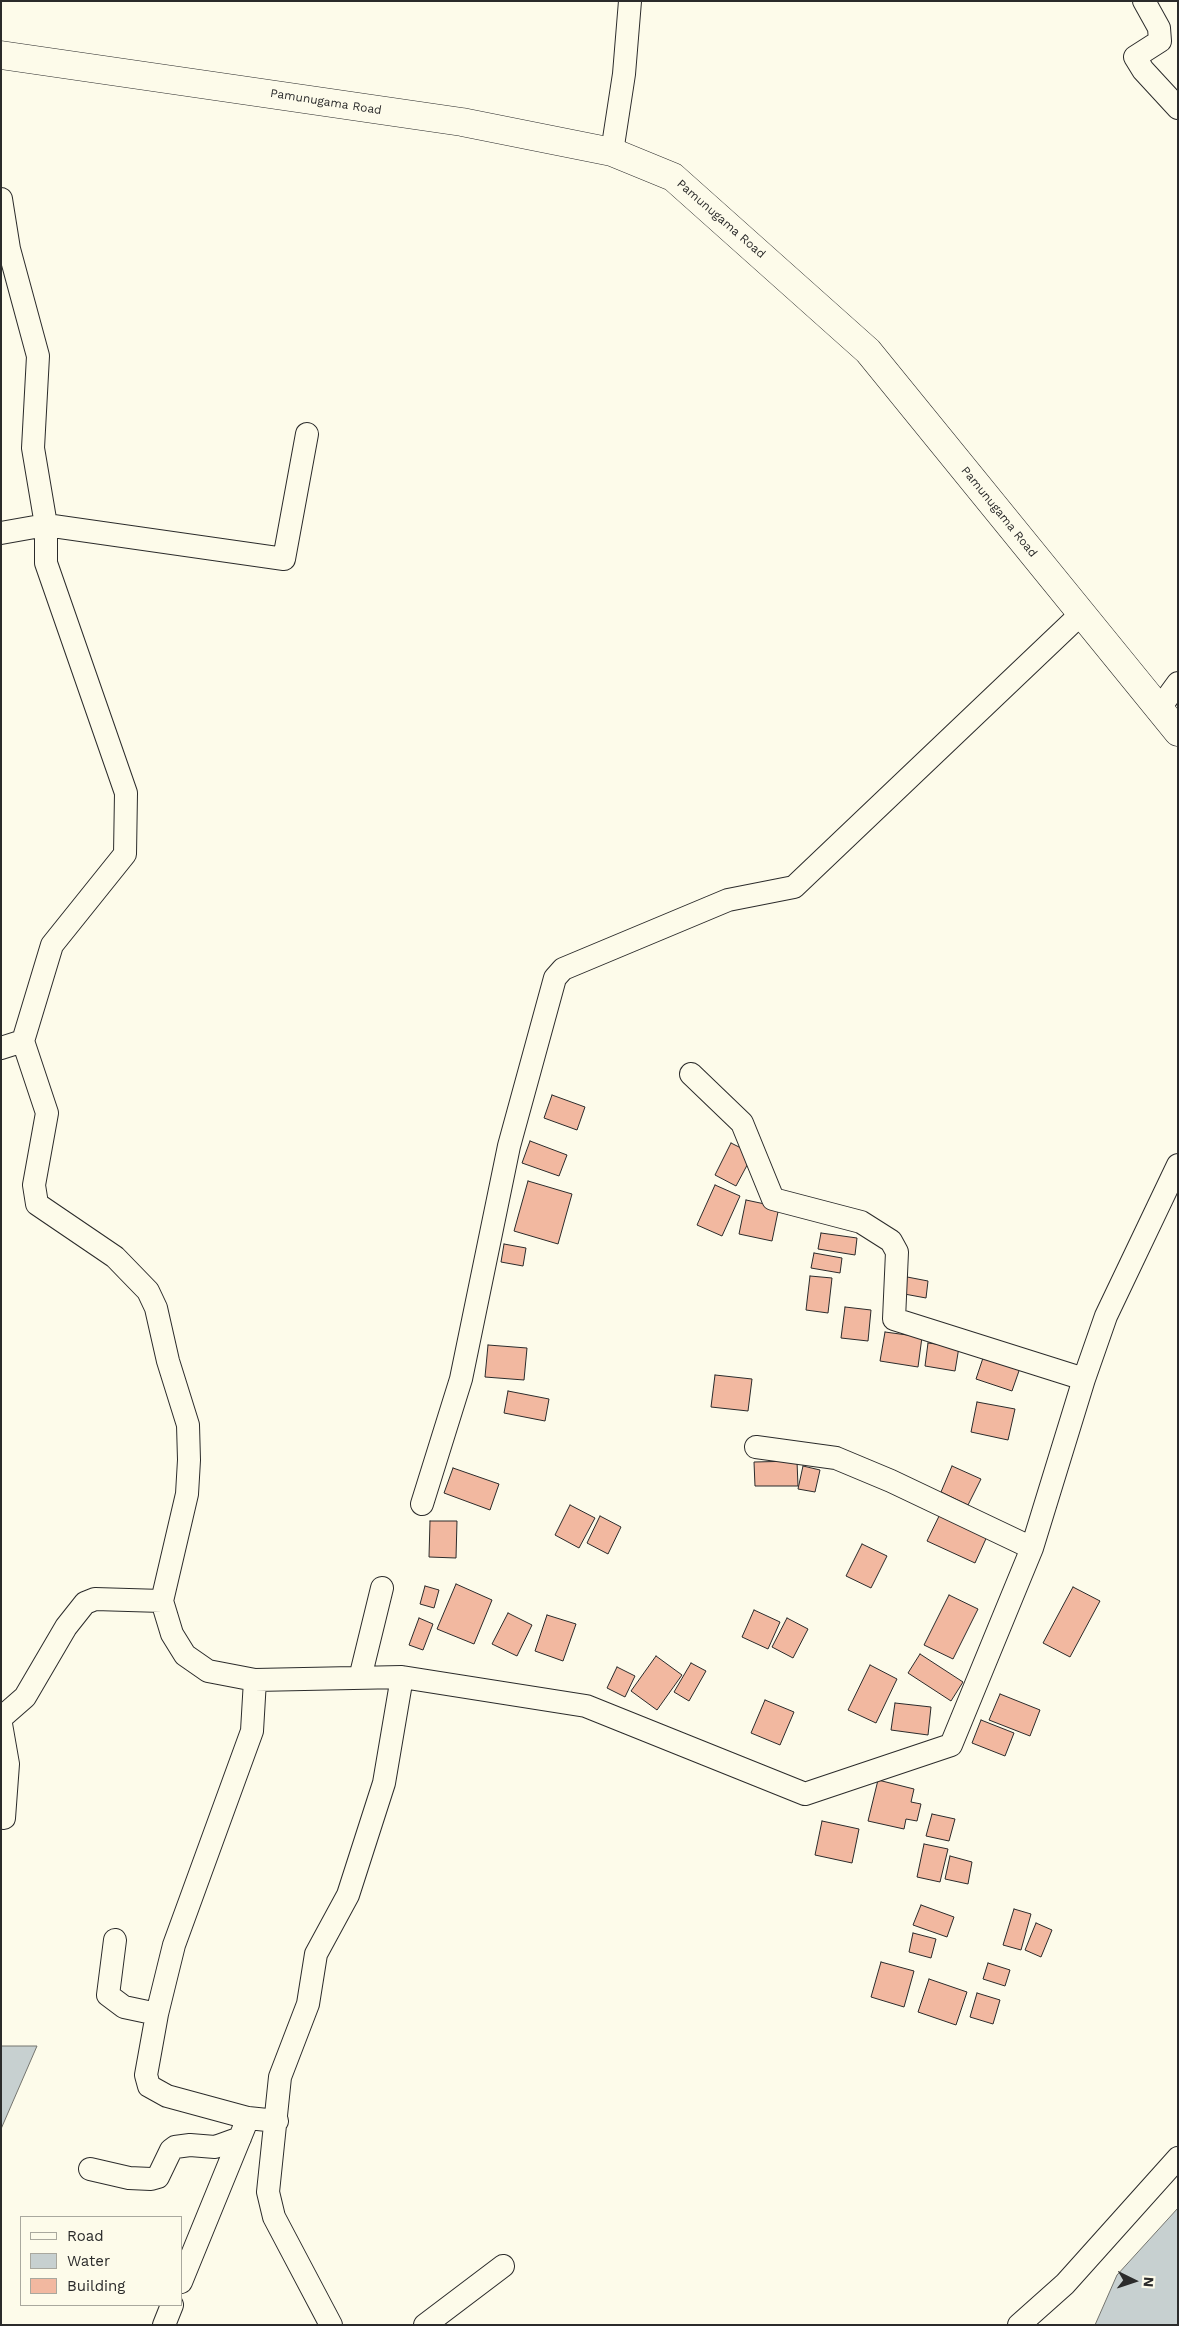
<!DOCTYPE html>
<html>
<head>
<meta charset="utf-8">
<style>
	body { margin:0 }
	#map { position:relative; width:1179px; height:2326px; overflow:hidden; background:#fdfbea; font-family:"Work Sans",sans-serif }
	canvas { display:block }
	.frame { position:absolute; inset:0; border:2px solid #2b2b2b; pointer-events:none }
	.legend { position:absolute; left:20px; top:2216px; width:162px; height:90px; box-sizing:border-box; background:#fdfbea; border:1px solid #a9a89e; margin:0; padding:6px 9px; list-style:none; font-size:15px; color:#2b2b2b }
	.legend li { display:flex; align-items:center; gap:10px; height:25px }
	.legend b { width:25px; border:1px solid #a9a89e }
	.north { position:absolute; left:1109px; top:2256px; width:50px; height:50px; -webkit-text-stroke:4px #fdfbea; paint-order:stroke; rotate:94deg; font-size:14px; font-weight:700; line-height:20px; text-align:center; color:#2b2b2b }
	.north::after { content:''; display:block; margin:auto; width:18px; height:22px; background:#2b2b2b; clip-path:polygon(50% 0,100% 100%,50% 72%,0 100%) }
</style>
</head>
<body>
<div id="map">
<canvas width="1179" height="2326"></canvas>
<div class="frame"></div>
<ul class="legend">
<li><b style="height:6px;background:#fdfbea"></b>Road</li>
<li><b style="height:14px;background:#c7d0d0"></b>Water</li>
<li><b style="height:14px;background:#f2b8a0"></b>Building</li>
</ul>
<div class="north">N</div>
</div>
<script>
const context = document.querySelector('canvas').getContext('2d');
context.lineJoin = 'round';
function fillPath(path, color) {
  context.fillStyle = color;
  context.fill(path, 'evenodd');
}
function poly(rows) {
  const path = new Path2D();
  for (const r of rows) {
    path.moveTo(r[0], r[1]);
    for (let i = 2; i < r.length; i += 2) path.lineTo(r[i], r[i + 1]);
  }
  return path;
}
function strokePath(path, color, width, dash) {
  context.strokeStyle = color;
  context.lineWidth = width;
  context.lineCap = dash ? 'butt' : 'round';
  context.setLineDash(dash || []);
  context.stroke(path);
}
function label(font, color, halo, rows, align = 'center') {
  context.font = font + ' "Work Sans",sans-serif';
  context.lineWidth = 4;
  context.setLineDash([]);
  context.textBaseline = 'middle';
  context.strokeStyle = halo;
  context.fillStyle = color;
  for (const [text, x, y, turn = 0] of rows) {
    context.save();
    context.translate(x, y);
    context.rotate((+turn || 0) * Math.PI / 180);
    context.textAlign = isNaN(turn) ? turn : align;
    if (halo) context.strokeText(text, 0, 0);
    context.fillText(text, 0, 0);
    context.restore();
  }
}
const water = poly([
	[1,2046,37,2046,1,2129,1,2046],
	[1178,2208,1178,2325,1095,2325,1117,2275,1178,2208]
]);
const building = poly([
	[552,1095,585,1107,577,1130,544,1118,552,1095],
	[530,1141,567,1155,559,1176,522,1163,530,1141],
	[731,1143,753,1154,736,1186,715,1175,731,1143],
	[528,1181,572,1194,558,1244,514,1231,528,1181],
	[715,1185,740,1196,722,1236,697,1225,715,1185],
	[746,1200,779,1207,772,1241,739,1234,746,1200],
	[821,1233,857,1238,855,1255,818,1249,821,1233],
	[504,1244,526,1248,523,1266,501,1262,504,1244],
	[814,1253,842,1258,840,1273,811,1268,814,1253],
	[810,1276,832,1278,828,1313,806,1310,810,1276],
	[902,1276,928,1281,926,1298,899,1293,902,1276],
	[845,1307,871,1310,868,1341,841,1338,845,1307],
	[885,1332,922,1337,918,1367,880,1361,885,1332],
	[928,1343,959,1347,955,1371,925,1366,928,1343],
	[488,1345,527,1348,524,1380,485,1377,488,1345],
	[985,1352,1021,1365,1012,1391,976,1379,985,1352],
	[715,1375,752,1379,748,1411,711,1407,715,1375],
	[508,1391,549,1399,545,1421,504,1413,508,1391],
	[977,1402,1015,1409,1008,1440,971,1432,977,1402],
	[797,1461,798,1486,755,1486,754,1462,797,1461],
	[803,1466,820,1470,815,1492,798,1489,803,1466],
	[952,1466,981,1479,968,1505,941,1492,952,1466],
	[453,1468,499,1484,490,1510,444,1493,453,1468],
	[570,1505,595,1518,579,1548,555,1535,570,1505],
	[942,1510,989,1532,975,1563,927,1541,942,1510],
	[600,1516,621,1527,608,1554,587,1543,600,1516],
	[430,1521,457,1521,456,1558,429,1557,430,1521],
	[862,1544,887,1556,871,1588,846,1576,862,1544],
	[456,1584,492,1600,474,1644,437,1629,456,1584],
	[425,1586,439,1590,434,1608,420,1604,425,1586],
	[1073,1587,1100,1601,1070,1657,1043,1643,1073,1587],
	[949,1595,978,1609,953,1659,924,1645,949,1595],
	[754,1610,780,1622,768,1649,742,1637,754,1610],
	[508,1613,532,1625,517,1656,492,1644,508,1613],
	[547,1615,576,1624,563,1661,535,1651,547,1615],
	[419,1618,433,1624,423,1650,409,1645,419,1618],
	[787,1618,808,1629,793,1658,772,1647,787,1618],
	[920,1654,963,1682,951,1701,908,1673,920,1654],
	[656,1656,682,1675,657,1710,631,1691,656,1656],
	[691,1663,706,1671,689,1701,674,1692,691,1663],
	[870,1665,897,1679,876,1723,848,1710,870,1665],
	[617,1667,635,1676,625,1697,607,1688,617,1667],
	[1000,1694,1040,1710,1030,1736,989,1720,1000,1694],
	[765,1700,794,1712,780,1745,751,1733,765,1700],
	[895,1703,931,1707,928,1735,891,1730,895,1703],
	[981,1720,1014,1733,1005,1756,972,1743,981,1720],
	[878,1780,914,1789,911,1802,921,1804,917,1821,906,1819,904,1829,868,1821,878,1780],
	[932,1814,955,1819,949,1841,926,1836,932,1814],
	[822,1821,859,1829,852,1863,815,1855,822,1821],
	[924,1844,948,1849,940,1882,917,1877,924,1844],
	[950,1856,972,1862,968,1884,945,1879,950,1856],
	[921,1905,954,1917,947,1937,913,1925,921,1905],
	[1014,1909,1031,1914,1021,1950,1003,1945,1014,1909],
	[1036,1923,1052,1930,1041,1957,1025,1950,1036,1923],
	[913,1933,936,1939,931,1958,909,1952,913,1933],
	[881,1962,914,1971,904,2007,871,1997,881,1962],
	[988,1963,1010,1970,1005,1986,983,1979,988,1963],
	[929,1979,967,1992,956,2025,918,2012,929,1979],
	[977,1993,1000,2000,993,2024,970,2017,977,1993]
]);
const minor = poly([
	[1144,1,1159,28,1160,41,1135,57,1143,70,1178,108],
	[612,152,624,74,630,1],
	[1,199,9,249,38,356,33,448,46,525,46,563,126,793,125,854,52,945,23,1041,47,1113,34,1185,37,1204,115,1257,148,1291,156,1308,168,1361,188,1425,189,1460,187,1494,162,1601,172,1634,185,1655,208,1671,255,1680,402,1677,586,1706,805,1794,951,1745,1032,1548,1084,1379,1106,1316,1178,1165],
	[1,533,46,525,284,559,307,434],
	[1159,709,1178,683],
	[1,1048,23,1041],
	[691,1074,742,1123,773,1199,861,1222,891,1241,897,1252,894,1319,1084,1379],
	[756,1447,836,1458,891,1481,1032,1548],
	[422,1504,461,1379,509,1146,555,978,563,969,728,900,794,887,1082,613],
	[360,1678,382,1588],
	[255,1680,252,1731,174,1945,157,2014,146,2075,149,2086,167,2096,248,2118,277,2121],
	[1,1718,25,1697,66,1627,85,1603,95,1599,162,1601],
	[1,1724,8,1764,4,1818],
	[115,1940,108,1995,124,2007,157,2014],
	[90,2169,129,2178,151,2179,158,2177,171,2150,175,2147,190,2145,215,2147,240,2138],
	[181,2282,248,2118],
	[164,2325,172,2305],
	[331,2325,274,2217,268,2192,280,2077,308,2004,316,1954,348,1895,384,1783,402,1677],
	[425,2325,503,2266],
	[1019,2325,1065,2284,1178,2158]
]);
const major = poly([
	[1,55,462,122,612,152,673,177,868,351,1178,732]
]);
const streetNames = [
	["Pamunugama Road",326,102,9],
	["Pamunugama Road",721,219,41],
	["Pamunugama Road",999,512,51]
];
fillPath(water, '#c7d0d0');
strokePath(water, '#74746e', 1);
fillPath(building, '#f2b8a0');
strokePath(building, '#2b2b2b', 1);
strokePath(minor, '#2b2b2b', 24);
strokePath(major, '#2b2b2b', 29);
strokePath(minor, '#fdfbea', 22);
strokePath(major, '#fdfbea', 28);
label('12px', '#2b2b2b', '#fdfbea', streetNames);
</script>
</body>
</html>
